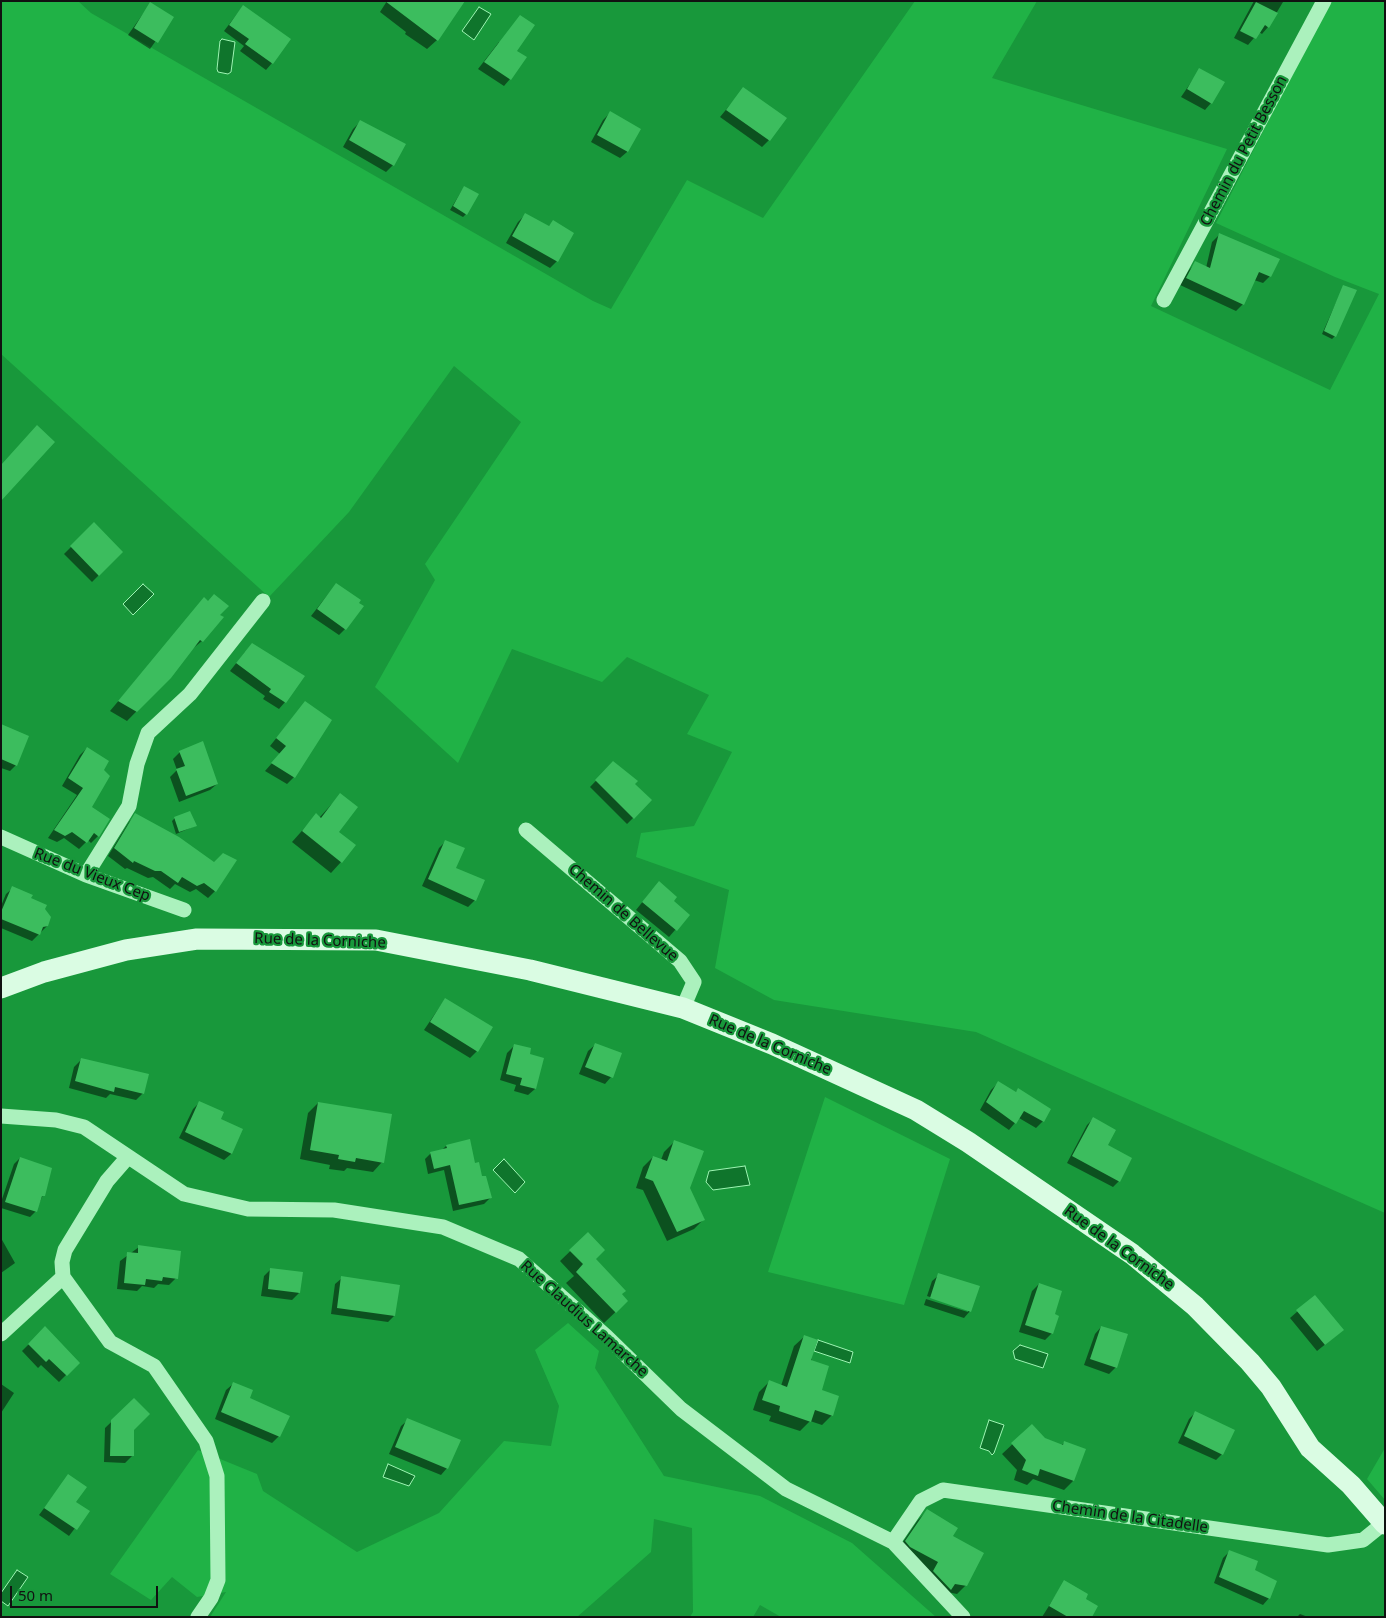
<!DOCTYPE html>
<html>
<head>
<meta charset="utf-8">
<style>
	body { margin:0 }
	#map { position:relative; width:1386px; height:1618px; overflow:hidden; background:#18983b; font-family:"Noto Sans",sans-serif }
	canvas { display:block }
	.frame { position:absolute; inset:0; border:2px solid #111; pointer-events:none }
	.scale { position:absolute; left:10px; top:1586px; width:148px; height:22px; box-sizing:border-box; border:2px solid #111; border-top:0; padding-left:6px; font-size:15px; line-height:18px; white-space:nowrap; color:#111; -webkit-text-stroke:4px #18983b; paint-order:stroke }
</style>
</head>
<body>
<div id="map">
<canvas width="1386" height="1618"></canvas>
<div class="frame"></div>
<div class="scale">50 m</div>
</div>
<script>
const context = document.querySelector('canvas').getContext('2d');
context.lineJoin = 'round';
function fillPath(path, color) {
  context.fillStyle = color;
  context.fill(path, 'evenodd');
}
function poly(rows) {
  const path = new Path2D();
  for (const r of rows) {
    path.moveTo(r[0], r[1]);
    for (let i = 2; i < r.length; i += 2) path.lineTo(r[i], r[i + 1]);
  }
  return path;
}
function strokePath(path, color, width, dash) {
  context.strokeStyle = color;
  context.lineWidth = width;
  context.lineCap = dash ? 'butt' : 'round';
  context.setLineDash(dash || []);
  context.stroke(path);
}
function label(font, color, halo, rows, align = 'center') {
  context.font = font + ' "Noto Sans",sans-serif';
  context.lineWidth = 4.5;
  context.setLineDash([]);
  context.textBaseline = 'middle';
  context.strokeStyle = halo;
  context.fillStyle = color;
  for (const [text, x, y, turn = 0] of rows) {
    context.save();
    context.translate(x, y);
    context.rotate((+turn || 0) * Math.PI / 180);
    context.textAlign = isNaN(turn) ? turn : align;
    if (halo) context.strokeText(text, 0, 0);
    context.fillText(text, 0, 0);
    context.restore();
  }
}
const green = poly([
	[1,1,78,1,91,13,593,301,611,309,687,180,763,218,915,1,1037,1,992,78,1227,149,1151,306,1330,390,1379,294,1335,277,1216,223,1330,1,1385,1,1385,1213,976,1032,774,1000,715,968,729,890,636,857,641,833,694,826,732,752,687,734,709,695,627,657,602,682,512,649,458,763,375,687,435,580,425,564,521,422,454,366,349,512,269,597,1,354],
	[825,1097,950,1159,904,1305,768,1272],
	[568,1323,599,1351,595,1368,664,1476,760,1496,852,1543,936,1617,781,1617,760,1605,753,1617,690,1617,693,1612,692,1528,654,1519,651,1552,577,1617,210,1617,226,1592,197,1597,172,1577,151,1600,110,1574,198,1450,257,1474,263,1491,357,1552,439,1513,504,1441,551,1446,559,1406,535,1350],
	[1385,1448,1385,1500,1367,1479]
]);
const water = poly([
	[479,7,491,14,474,40,462,31,479,7],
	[222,39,235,42,231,72,228,74,218,72,217,69,220,41,222,39],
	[143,584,154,594,133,615,123,604,143,584],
	[504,1159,525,1182,515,1193,493,1170,504,1159],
	[745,1166,750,1185,713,1190,706,1182,709,1171,745,1166],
	[818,1340,853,1352,850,1363,814,1351,818,1340],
	[1020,1345,1048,1354,1043,1368,1015,1359,1013,1351,1020,1345],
	[989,1420,1004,1425,994,1453,992,1455,989,1451,980,1448,989,1420],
	[388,1464,415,1476,409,1486,383,1477,388,1464],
	[17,1570,28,1577,8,1606,1,1601,1,1593,17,1570]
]);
const shadow = poly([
	[387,1,437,40,427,49,405,34,406,32,380,12],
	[1254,1,1283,2,1268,27,1262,34,1259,32,1248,45,1234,38],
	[150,4,172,18,150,49,128,35],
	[243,6,272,63,266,70,240,51,244,46,224,31],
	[499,42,516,51,510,79,504,86,478,69],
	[1200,69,1211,103,1205,110,1181,97],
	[743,89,769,140,762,147,720,117],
	[610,113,639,129,627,152,620,158,591,142,603,120],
	[360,122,393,165,386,172,343,147,353,129],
	[464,187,466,214,463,217,450,210],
	[525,215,548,227,553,222,557,261,550,268,506,243,518,222],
	[1219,235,1270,276,1263,283,1254,280,1243,304,1236,311,1180,285,1189,270,1196,263,1206,268,1212,242],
	[1343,287,1335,336,1332,339,1322,334],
	[94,524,122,552,92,582,64,554],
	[336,584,345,629,339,635,311,616],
	[204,599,218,616,202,641,191,650,170,677,127,721,110,711],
	[245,652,285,702,279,709,263,699,265,696,230,671],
	[305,702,294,777,287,784,265,771,280,754,270,746],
	[1,725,16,765,10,771,1,768],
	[87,748,90,807,108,819,98,836,91,843,88,840,79,849,64,838,57,842,48,838,77,795,62,786,80,755],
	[180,752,217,784,210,790,179,802,170,777,177,770,173,759],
	[613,763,637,781,634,784,633,818,627,824,590,787],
	[340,795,337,832,341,862,331,873,292,842,316,815,319,818],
	[136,815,215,891,208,898,196,889,190,892,175,884,170,889,153,877,148,878,127,868,125,869,108,856,129,822],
	[175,818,195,826,176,834,172,821],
	[446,841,455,869,475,900,468,907,422,886,439,848],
	[13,888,44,909,47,926,32,941,1,928,1,906,6,894],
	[652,890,672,901,688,915,669,937,636,910],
	[445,999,477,1051,470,1058,424,1030],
	[595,1045,611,1077,605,1084,579,1074,588,1051],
	[514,1046,528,1055,535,1089,528,1095,514,1091,516,1085,500,1080,507,1053],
	[81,1060,143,1093,136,1100,110,1094,106,1098,69,1088,74,1067],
	[998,1083,1015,1093,1018,1090,1043,1121,1036,1128,1019,1118,1009,1130,980,1110,991,1090],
	[200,1102,219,1119,242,1130,231,1154,224,1160,179,1138,193,1109],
	[318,1103,382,1162,373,1172,347,1168,344,1171,329,1169,330,1165,300,1159,308,1113],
	[1093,1119,1107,1146,1119,1181,1113,1187,1067,1163,1087,1125],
	[674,1142,689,1188,704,1219,694,1229,667,1241,643,1190,636,1188,643,1167,653,1157,661,1160,664,1152],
	[446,1146,474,1165,490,1198,484,1204,453,1211,444,1170,428,1174,425,1159,431,1153,442,1150],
	[20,1158,48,1183,36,1211,30,1217,1,1208,1,1202,14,1164],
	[588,1234,595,1259,627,1301,604,1323,566,1283,574,1276,560,1261],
	[1,1238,15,1263,1,1273],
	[139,1247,176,1278,169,1285,158,1284,154,1288,142,1286,137,1291,117,1289,120,1261],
	[271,1269,299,1293,292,1300,261,1296,264,1276],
	[939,1275,970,1311,964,1318,924,1305,926,1299,968,1312,968,1310,927,1296,932,1281],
	[342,1278,394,1316,388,1322,331,1314,335,1284],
	[1039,1284,1052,1333,1045,1340,1019,1332,1032,1291],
	[1315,1296,1343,1330,1317,1351,1290,1318],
	[1101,1327,1116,1367,1109,1374,1084,1365,1095,1334],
	[45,1328,78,1363,59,1382,41,1365,38,1368,22,1351],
	[805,1336,820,1391,832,1415,822,1425,810,1421,800,1431,769,1421,771,1416,753,1410,759,1392,769,1382,781,1386,794,1346],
	[1,1384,14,1393,1,1413],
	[233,1384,279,1436,272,1443,215,1419,226,1390],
	[134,1400,132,1456,125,1463,104,1462,105,1428],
	[1196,1412,1222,1454,1216,1460,1178,1443,1189,1419],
	[408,1420,447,1468,441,1475,389,1454,401,1426],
	[1032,1426,1044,1439,1061,1446,1065,1442,1073,1481,1064,1490,1033,1479,1027,1485,1014,1480,1017,1470,1002,1454],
	[68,1476,75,1502,88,1511,69,1536,39,1515],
	[927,1511,952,1537,966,1585,957,1594,947,1592,897,1551,918,1520],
	[1230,1551,1253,1570,1269,1598,1263,1605,1214,1583,1223,1558],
	[1064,1582,1084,1599,1091,1617,1042,1617],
	[1300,1614,1308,1617,1297,1617]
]);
const building = poly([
	[385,1,465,1,438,41],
	[150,2,174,17,158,43,134,28],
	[1256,2,1278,13,1269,28,1265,25,1256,39,1240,31],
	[243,5,291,39,273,64,245,44,249,39,229,25],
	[520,15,535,25,517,51,527,57,511,80,484,62],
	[1199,68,1225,82,1212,104,1187,89],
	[743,87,787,118,770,141,726,110],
	[610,111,641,129,628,152,597,135],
	[360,120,406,144,394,166,349,140],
	[464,186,479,194,467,215,453,206],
	[525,213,549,226,553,220,574,233,558,262,512,236],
	[1219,233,1280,259,1271,277,1259,272,1244,305,1186,278,1195,261,1210,268],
	[1343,285,1357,290,1336,337,1324,331],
	[37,425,55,442,1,501,1,465],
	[94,522,123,552,99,576,70,546],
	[336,583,361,600,359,603,364,606,346,630,317,609],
	[214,594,229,606,220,615,224,617,203,642,200,640,171,678,137,712,118,701,204,597,208,601],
	[252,643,305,676,286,703,269,692,271,689,236,663],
	[305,701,332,720,295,778,271,763,286,746,276,738],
	[1,724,29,736,17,766,1,759],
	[203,741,218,784,186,796,176,769,185,766,179,751],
	[87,747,109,761,104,770,110,776,92,807,110,819,99,837,94,833,87,843,72,832,65,836,54,830,83,788,68,778],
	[613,761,638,781,635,784,652,800,634,819,595,780],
	[340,793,358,807,339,832,356,845,342,863,302,831,316,813,321,818],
	[190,811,197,826,179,832,174,817],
	[135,813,179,837,214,862,223,853,237,860,216,892,204,883,197,886,182,877,178,883,161,871,155,871,134,861,133,863,114,848],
	[445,840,465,848,456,868,485,880,476,901,428,879],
	[659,881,677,897,674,901,690,915,677,931,642,902],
	[12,886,33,895,31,898,47,905,45,909,51,917,48,926,43,927,40,935,1,919,1,912],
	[445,998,493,1027,478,1052,430,1022],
	[595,1043,622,1053,613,1078,585,1067],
	[514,1044,531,1048,530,1054,544,1058,536,1089,520,1085,522,1078,506,1074],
	[81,1058,149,1074,144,1094,115,1087,114,1092,75,1081],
	[998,1081,1016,1092,1018,1088,1051,1109,1044,1122,1024,1111,1016,1124,986,1102],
	[199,1101,224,1112,221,1119,243,1129,232,1154,185,1132],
	[318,1102,392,1114,384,1163,356,1158,355,1162,338,1159,339,1155,310,1150],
	[1093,1117,1116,1130,1108,1145,1132,1158,1120,1182,1072,1156],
	[470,1139,475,1163,479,1162,482,1176,486,1176,492,1198,459,1205,450,1165,434,1169,430,1152,447,1148,446,1145],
	[674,1140,704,1151,690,1188,705,1220,677,1232,653,1181,645,1178,653,1156,667,1161],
	[20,1157,52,1168,45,1196,42,1196,37,1212,5,1202],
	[588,1232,605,1250,596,1259,626,1291,622,1294,628,1301,616,1313,576,1272,583,1264,569,1250],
	[138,1245,181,1251,178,1279,163,1277,162,1281,146,1279,145,1285,124,1283,127,1252,138,1253],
	[270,1268,303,1272,300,1293,268,1289],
	[938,1273,980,1286,971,1312,930,1298],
	[341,1276,400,1285,395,1316,337,1308],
	[1039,1283,1062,1291,1055,1314,1059,1316,1053,1334,1025,1325],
	[1315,1295,1344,1330,1325,1345,1296,1310],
	[45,1326,80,1363,67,1376,49,1359,46,1362,28,1344],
	[1101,1326,1128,1334,1117,1368,1090,1359],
	[804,1335,818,1340,811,1360,829,1366,822,1390,839,1396,833,1416,815,1410,811,1422,779,1411,780,1406,762,1400,769,1380,787,1387],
	[233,1382,253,1390,250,1398,290,1416,280,1437,221,1412],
	[134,1398,150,1414,134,1430,134,1456,110,1456,111,1420],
	[1195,1411,1235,1430,1223,1455,1184,1436],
	[407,1418,461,1440,448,1469,395,1447],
	[1032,1424,1045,1438,1063,1445,1064,1441,1086,1449,1074,1481,1040,1469,1038,1476,1022,1470,1026,1460,1011,1443],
	[68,1474,87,1487,76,1502,90,1511,77,1530,44,1508],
	[927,1509,958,1528,953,1536,984,1553,967,1586,955,1584,951,1590,933,1571,938,1562,910,1547,905,1541],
	[1229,1550,1258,1561,1255,1570,1277,1581,1270,1599,1219,1577],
	[1064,1580,1088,1594,1086,1599,1098,1606,1092,1617,1068,1617,1049,1606]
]);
const street = poly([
	[1164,300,1324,1],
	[526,830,680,961,694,982,683,1008],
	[1,837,86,875,184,910],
	[86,875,129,806,137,764,148,733,190,694,263,601],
	[1,1116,56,1120,84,1127,184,1194,248,1209,334,1210,443,1227,519,1259,606,1336,681,1409,786,1489,893,1542,963,1617],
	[127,1158,107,1181,65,1250,62,1262,63,1277,110,1342,154,1366,206,1441,217,1476,218,1580,211,1598,198,1617],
	[1,1334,63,1277],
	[893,1542,921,1501,943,1490,1328,1545,1363,1540,1384,1523]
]);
const secondary = poly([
	[1,988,44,972,126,950,197,939,376,940,530,970,683,1008,772,1044,916,1110,968,1142,1132,1254,1195,1306,1250,1362,1271,1387,1310,1448,1351,1485,1385,1524]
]);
const streetNames = [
	["Chemin du Petit Besson",1244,151,-62],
	["Rue du Vieux Cep",92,875,21],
	["Chemin de Bellevue",623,913,41],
	["Rue de la Corniche",320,941,2],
	["Rue de la Corniche",770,1045,23],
	["Rue de la Corniche",1119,1248,36],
	["Rue Claudius Lamarche",584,1319,42],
	["Chemin de la Citadelle",1130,1517,8]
];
fillPath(green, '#20b246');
fillPath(water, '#0f752c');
strokePath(water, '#9ef4b3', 1);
fillPath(shadow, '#0007');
fillPath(building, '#3cbd5e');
strokePath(street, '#abf1bd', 15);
strokePath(secondary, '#dafce3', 21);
label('15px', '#111', '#18983b', streetNames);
</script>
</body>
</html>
